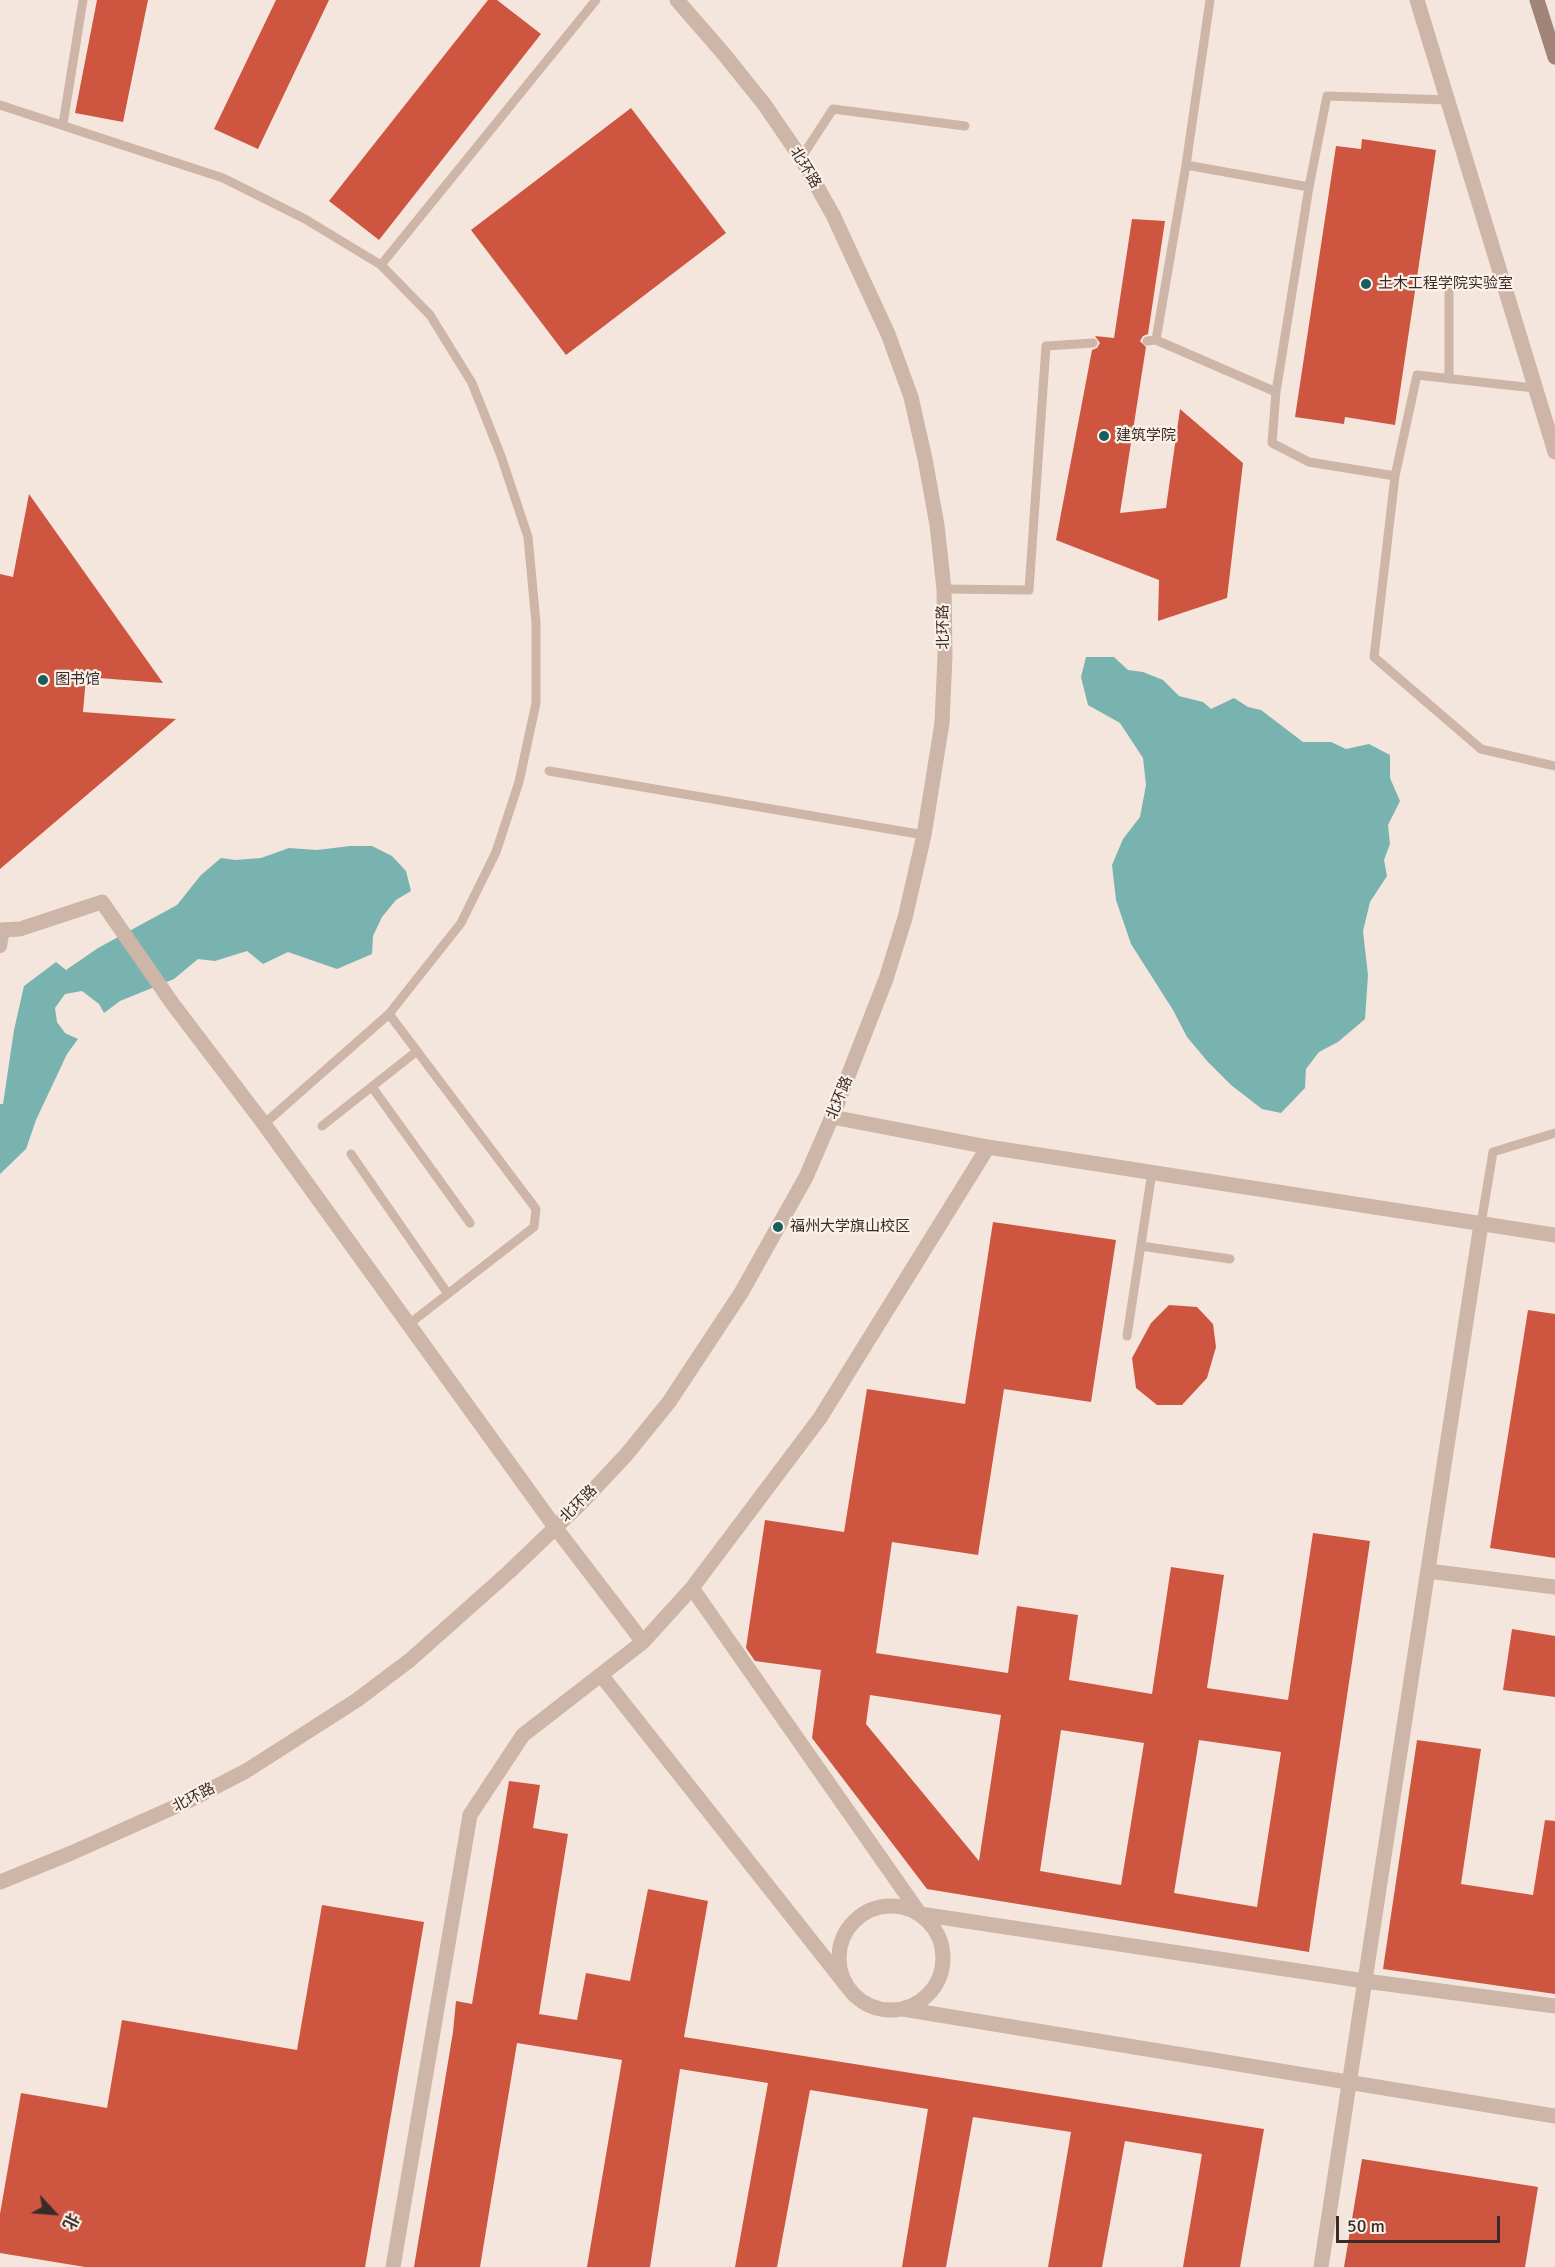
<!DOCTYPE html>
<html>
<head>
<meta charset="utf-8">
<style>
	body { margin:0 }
	#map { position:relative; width:1555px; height:2267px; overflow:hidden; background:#f4e6dc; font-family:Signika,"Noto Sans SC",sans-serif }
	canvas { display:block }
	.north { position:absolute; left:24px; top:2183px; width:60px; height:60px; -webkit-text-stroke:4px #fbf1e9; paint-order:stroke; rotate:116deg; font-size:16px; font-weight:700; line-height:24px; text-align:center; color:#392c28 }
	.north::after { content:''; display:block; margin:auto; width:21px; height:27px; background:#392c28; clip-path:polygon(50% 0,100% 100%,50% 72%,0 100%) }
	.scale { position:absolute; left:1336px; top:2216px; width:164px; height:27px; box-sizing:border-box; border:3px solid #392c28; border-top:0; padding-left:8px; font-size:18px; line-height:21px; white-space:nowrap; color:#392c28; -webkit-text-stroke:4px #fbf1e9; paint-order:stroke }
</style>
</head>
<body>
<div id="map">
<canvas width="1555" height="2267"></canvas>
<div class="north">北</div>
<div class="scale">50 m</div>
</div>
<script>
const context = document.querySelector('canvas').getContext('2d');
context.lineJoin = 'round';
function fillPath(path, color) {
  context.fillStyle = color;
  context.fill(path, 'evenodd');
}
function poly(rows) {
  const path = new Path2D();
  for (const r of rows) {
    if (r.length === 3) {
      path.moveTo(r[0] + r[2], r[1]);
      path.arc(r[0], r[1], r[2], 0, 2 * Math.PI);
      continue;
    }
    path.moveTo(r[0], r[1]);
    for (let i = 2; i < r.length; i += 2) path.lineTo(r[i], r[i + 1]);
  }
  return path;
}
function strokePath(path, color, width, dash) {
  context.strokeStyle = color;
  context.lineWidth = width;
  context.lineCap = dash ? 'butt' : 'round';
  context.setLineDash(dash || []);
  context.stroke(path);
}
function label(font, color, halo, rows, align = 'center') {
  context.font = font + ' Signika,"Noto Sans SC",sans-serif';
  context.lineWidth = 4.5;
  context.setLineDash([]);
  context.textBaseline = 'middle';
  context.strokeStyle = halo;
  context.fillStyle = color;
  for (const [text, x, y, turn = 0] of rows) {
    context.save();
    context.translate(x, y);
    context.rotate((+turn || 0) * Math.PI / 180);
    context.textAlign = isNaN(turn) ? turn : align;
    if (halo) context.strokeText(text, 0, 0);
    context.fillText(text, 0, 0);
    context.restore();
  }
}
const water = poly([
	[1086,657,1114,657,1128,670,1143,672,1163,680,1179,696,1203,702,1211,709,1234,698,1248,707,1261,710,1303,742,1331,742,1346,749,1369,744,1390,755,1390,778,1400,801,1388,825,1390,844,1384,860,1387,876,1370,902,1363,931,1368,975,1365,1019,1338,1042,1319,1052,1306,1069,1305,1088,1281,1113,1262,1109,1231,1085,1208,1062,1187,1037,1173,1010,1131,944,1116,900,1112,865,1123,839,1140,817,1146,785,1143,758,1120,723,1088,705,1081,677],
	[350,846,372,846,392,856,406,871,411,891,396,900,382,917,373,936,372,954,337,969,288,952,263,964,247,951,215,961,198,959,174,979,120,1001,104,1013,99,1004,82,991,65,994,55,1008,57,1022,65,1033,78,1039,67,1054,36,1120,26,1149,0,1174,0,1104,3,1104,14,1030,24,986,56,962,66,970,98,948,177,905,201,875,221,858,235,860,261,858,289,848,317,850]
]);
const building = poly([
	[97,0,148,0,123,122,75,113],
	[276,0,329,0,258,149,214,129],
	[488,0,497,0,541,34,379,240,329,201],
	[631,108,726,233,566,355,471,230],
	[1362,139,1436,150,1395,425,1345,417,1344,424,1295,417,1336,146,1361,149],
	[1132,219,1165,221,1148,334,1143,336,1140,341,1146,347,1120,513,1166,508,1180,409,1243,463,1227,598,1158,621,1159,580,1056,540,1092,350,1097,348,1100,343,1095,336,1114,338],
	[29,494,163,683,86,677,83,712,176,719,0,869,0,574,13,577],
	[993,1222,1116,1240,1091,1402,1004,1389,978,1555,892,1542,876,1653,1008,1673,1017,1606,1078,1615,1069,1680,1152,1694,1171,1567,1224,1575,1207,1688,1288,1700,1313,1533,1370,1541,1309,1952,927,1889,812,1738,821,1670,755,1661,746,1648,765,1520,844,1532,867,1389,965,1404],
	[870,1695,1001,1715,979,1861,866,1724],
	[1061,1730,1144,1743,1121,1885,1040,1871],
	[1199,1740,1281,1752,1257,1907,1174,1893],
	[1169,1305,1197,1307,1213,1324,1216,1347,1207,1378,1182,1405,1157,1405,1136,1388,1132,1358,1151,1323],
	[1528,1310,1555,1314,1555,1558,1490,1548],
	[1512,1629,1555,1636,1555,1697,1503,1690],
	[1417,1740,1481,1749,1461,1884,1533,1895,1545,1820,1555,1821,1555,1994,1383,1969],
	[509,1781,540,1785,533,1828,568,1834,539,2014,577,2020,586,1973,630,1981,648,1889,708,1901,684,2037,1264,2129,1240,2267,1183,2267,1202,2154,1125,2141,1102,2267,1048,2267,1071,2132,973,2117,946,2267,902,2267,928,2109,810,2090,777,2267,735,2267,768,2083,680,2069,650,2267,587,2267,622,2060,517,2043,480,2267,414,2267,453,2032,456,2001,472,2004],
	[322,1905,424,1922,365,2267,85,2267,0,2253,0,2214,21,2093,107,2108,122,2020,297,2050],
	[1362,2159,1538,2187,1525,2267,1344,2267]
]);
const service = poly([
	[1210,0,1186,165,1309,187],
	[1448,100,1327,96,1309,187,1276,392,1272,443,1309,462,1395,476,1417,375,1534,388],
	[0,105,223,178,305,219,381,265,430,315,472,383,501,456,528,537,536,623,536,703,519,782,496,852,461,923,389,1014,264,1124],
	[63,124,83,0],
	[801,158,833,109,965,126],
	[381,265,596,0],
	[1156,340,1276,392],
	[1147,341,1156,340,1186,165],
	[1449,379,1449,292],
	[1395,476,1374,657,1481,749,1555,766],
	[944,589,1029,590,1046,346,1093,343],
	[549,771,924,835],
	[389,1014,536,1209,534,1227,409,1324],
	[372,1087,470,1223],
	[322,1126,417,1051],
	[351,1154,448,1294],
	[1481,1224,1493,1152,1555,1133],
	[1141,1246,1230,1259],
	[1127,1336,1152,1172]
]);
const pedestrian = poly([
	[0,946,3,930]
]);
const minor = poly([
	[1417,0,1555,452],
	[0,930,20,929,102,902,172,1003,264,1124,555,1527,643,1642],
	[832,1117,988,1147,1555,1235],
	[1428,1571,1555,1587],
	[692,1588,920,1914,1365,1981,1555,2006],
	[601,1675,854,1995],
	[0,1882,69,1854,188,1801,246,1771,357,1700,410,1660,509,1572,581,1503,626,1455,669,1402,741,1293,806,1177,832,1117,886,979,905,918,924,835,942,723,945,656,944,589,937,525,925,459,911,397,888,334,833,215,801,158,764,104,723,53,677,0],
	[891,1958,52],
	[903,2009,1555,2116],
	[393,2267,470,1815,523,1735,643,1642,692,1588,820,1418,988,1147],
	[1321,2267,1481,1224]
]);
const secondary = poly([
	[1537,0,1555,57]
]);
const markers = [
	[1366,284,6,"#1a5d5c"],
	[1104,436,6,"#1a5d5c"],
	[43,680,6,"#1a5d5c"],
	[778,1227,6,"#1a5d5c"]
];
const streetNames = [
	["北环路",805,168,59],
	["北环路",944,627,-91],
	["北环路",840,1098,-68],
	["北环路",579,1504,-45],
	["北环路",194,1798,-27]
];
const poiNames = [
	["土木工程学院实验室",1378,284],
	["建筑学院",1116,436],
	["图书馆",55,680],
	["福州大学旗山校区",790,1227]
];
fillPath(water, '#79b3b0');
fillPath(building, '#ce5640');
strokePath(service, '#cdb5a7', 9);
strokePath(pedestrian, '#cdb5a7', 14);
strokePath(minor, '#cdb5a7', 15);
strokePath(secondary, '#a18378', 15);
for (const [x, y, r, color] of markers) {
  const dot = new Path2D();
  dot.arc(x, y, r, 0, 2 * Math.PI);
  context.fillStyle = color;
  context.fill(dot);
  strokePath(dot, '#fbf1e9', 2);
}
label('15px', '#392c28', '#fbf1e9', streetNames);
label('15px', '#392c28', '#fbf1e9', poiNames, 'left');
</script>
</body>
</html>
